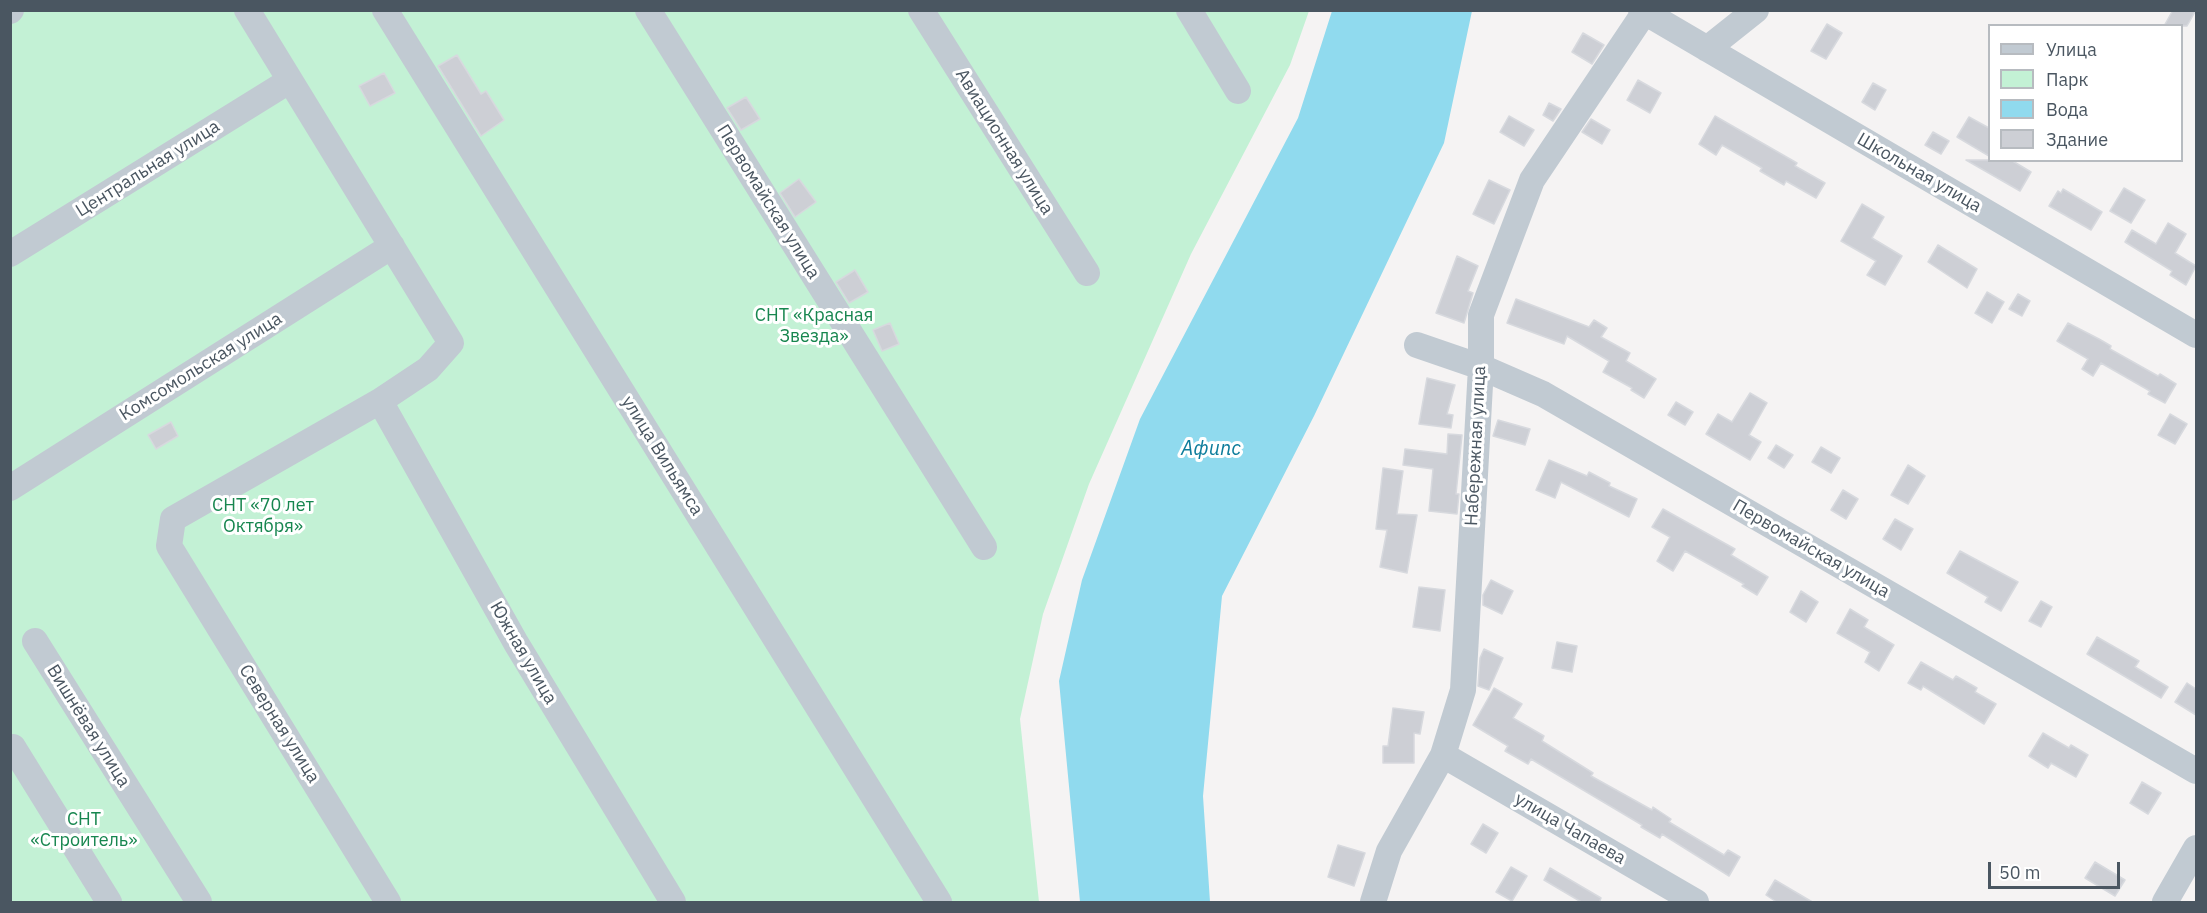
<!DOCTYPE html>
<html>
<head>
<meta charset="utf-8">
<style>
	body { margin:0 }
	#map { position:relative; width:2207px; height:913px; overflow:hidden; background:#f5f3f3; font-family:"IBM Plex Sans",sans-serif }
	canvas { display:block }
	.frame { position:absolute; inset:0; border:12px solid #4a5661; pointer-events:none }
	.legend { position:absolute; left:1988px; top:24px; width:195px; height:138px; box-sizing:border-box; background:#fff; border:2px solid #b7bbc0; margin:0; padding:8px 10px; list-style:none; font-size:18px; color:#4a5661 }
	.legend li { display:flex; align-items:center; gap:12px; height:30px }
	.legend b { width:30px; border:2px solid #b7bbc0 }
	.scale { position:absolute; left:1988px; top:862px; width:132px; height:27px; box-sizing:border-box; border:3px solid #4a5661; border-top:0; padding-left:8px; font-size:18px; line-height:21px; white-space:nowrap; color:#4a5661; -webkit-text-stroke:4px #fff; paint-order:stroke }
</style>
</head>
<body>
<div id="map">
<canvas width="2207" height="913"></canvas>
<div class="frame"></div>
<ul class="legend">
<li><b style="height:8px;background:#c1cad2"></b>Улица</li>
<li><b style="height:16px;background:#c3f1d5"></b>Парк</li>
<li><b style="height:16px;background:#90daee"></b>Вода</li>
<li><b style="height:16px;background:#cdcfd5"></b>Здание</li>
</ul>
<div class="scale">50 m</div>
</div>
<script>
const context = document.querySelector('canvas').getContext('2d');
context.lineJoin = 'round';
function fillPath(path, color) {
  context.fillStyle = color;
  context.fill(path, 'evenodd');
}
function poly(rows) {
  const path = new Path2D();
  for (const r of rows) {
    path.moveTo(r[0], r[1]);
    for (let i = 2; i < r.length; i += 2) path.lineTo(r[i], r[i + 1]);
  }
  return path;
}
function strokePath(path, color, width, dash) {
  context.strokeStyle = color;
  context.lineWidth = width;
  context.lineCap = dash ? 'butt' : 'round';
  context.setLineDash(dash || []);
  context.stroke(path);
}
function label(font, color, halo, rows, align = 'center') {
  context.font = font + ' "IBM Plex Sans",sans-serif';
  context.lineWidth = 6;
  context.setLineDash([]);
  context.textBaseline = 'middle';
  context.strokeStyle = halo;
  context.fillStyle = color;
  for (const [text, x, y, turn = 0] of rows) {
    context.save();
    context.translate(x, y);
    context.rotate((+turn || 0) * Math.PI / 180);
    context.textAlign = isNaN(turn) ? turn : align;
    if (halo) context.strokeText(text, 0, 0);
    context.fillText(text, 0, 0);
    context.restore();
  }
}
const green = poly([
	[10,11,1309,11,1290,65,1191,254,1089,484,1043,614,1020,719,1039,902,11,902]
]);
const water = poly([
	[1332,11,1472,11,1444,143,1314,416,1222,596,1203,796,1210,902,1080,902,1059,681,1082,580,1140,419,1298,118]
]);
const building = poly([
	[2173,10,2196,10,2187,26,2164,26,2173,10],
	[1827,24,1842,33,1826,59,1811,51,1827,24],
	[1583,33,1604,45,1592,64,1572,52,1583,33],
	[457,55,481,94,486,91,504,120,481,136,438,66,457,55],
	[384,73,395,93,370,106,359,86,384,73],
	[1638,80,1661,93,1650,113,1627,100,1638,80],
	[1873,83,1886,90,1875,110,1862,102,1873,83],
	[746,97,760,119,741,130,727,108,746,97],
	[1549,103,1561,109,1553,121,1543,115,1549,103],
	[1509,116,1534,130,1524,146,1500,132,1509,116],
	[1715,116,1797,163,1795,166,1825,183,1816,198,1786,181,1784,185,1760,171,1762,168,1722,145,1716,155,1699,144,1715,116],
	[1969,117,1989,128,1989,156,1957,137,1969,117],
	[1591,119,1610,130,1602,144,1582,132,1591,119],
	[1933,132,1949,141,1941,154,1925,145,1933,132],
	[1966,160,2011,160,2031,172,2020,191,1966,160],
	[799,179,816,202,795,217,780,193,799,179],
	[1489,180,1510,190,1494,224,1473,214,1489,180],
	[2124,188,2145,200,2131,223,2110,211,2124,188],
	[2063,189,2102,212,2091,230,2049,206,2058,191,2061,193,2063,189],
	[1862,204,1884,217,1872,238,1902,256,1885,285,1867,275,1876,261,1841,241,1862,204],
	[2168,223,2186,234,2175,253,2196,266,2186,285,2170,275,2172,271,2125,242,2132,230,2156,244,2168,223],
	[1938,245,1977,269,1967,288,1928,262,1938,245],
	[1457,256,1478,266,1468,291,1473,293,1464,323,1436,313,1457,256],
	[855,270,868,292,849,303,836,282,855,270],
	[1987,292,2004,302,1992,323,1975,313,1987,292],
	[2018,294,2030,301,2022,316,2009,309,2018,294],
	[1516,299,1589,327,1594,320,1607,328,1601,337,1630,353,1626,361,1656,379,1644,398,1631,390,1632,388,1603,372,1609,361,1567,336,1564,344,1507,323,1516,299],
	[890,323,899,344,882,351,873,330,890,323],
	[2068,323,2099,339,2111,346,2110,349,2158,376,2160,374,2176,384,2165,403,2148,394,2150,391,2101,363,2093,376,2082,369,2088,359,2057,341,2068,323],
	[1427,378,1455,385,1447,414,1453,415,1451,428,1419,424,1427,378],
	[1750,393,1767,403,1749,435,1761,442,1750,460,1706,434,1718,414,1732,422,1750,393],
	[1676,402,1693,412,1685,425,1668,415,1676,402],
	[2170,414,2187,424,2175,444,2158,435,2170,414],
	[1498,420,1530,429,1525,445,1493,436,1498,420],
	[171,422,178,436,156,449,148,435,171,422],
	[1448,434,1462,435,1456,494,1459,494,1457,514,1429,511,1433,469,1403,465,1405,449,1447,454,1448,434],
	[1776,445,1793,455,1784,468,1768,458,1776,445],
	[1821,447,1840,458,1831,473,1812,462,1821,447],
	[1549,460,1587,476,1589,472,1610,483,1609,486,1637,499,1629,517,1561,482,1555,498,1536,490,1549,460],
	[1908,465,1925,476,1908,504,1891,495,1908,465],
	[1383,468,1403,471,1397,514,1417,515,1407,573,1380,567,1387,530,1376,529,1383,468],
	[1843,490,1858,499,1846,519,1831,510,1843,490],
	[1663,509,1735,549,1731,555,1768,577,1757,595,1742,586,1744,584,1685,551,1673,571,1657,561,1670,537,1652,527,1663,509],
	[1895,519,1913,529,1901,550,1883,539,1895,519],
	[1960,551,2018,582,2001,611,1985,602,1988,597,1947,573,1960,551],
	[1491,580,1513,591,1502,614,1483,605,1483,595,1491,580],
	[1419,587,1445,590,1440,631,1413,627,1419,587],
	[1801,591,1818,602,1806,622,1790,612,1801,591],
	[2041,601,2052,607,2041,627,2029,621,2041,601],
	[1850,609,1868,620,1864,627,1894,645,1879,671,1865,662,1870,652,1837,633,1850,609],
	[2097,637,2139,661,2135,667,2168,687,2161,698,2087,654,2097,637],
	[1557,642,1577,646,1572,672,1552,668,1557,642],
	[1484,649,1503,658,1489,690,1478,686,1480,658,1484,649],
	[1921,662,1953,680,1956,676,1977,688,1975,692,1996,704,1984,724,1923,686,1921,690,1908,683,1921,662],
	[2187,683,2196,689,2196,715,2175,702,2187,683],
	[1494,688,1522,704,1513,718,1544,736,1542,741,1593,773,1591,776,1652,810,1653,807,1671,819,1669,822,1724,855,1728,850,1740,857,1729,876,1662,834,1660,838,1641,827,1642,825,1531,759,1528,764,1505,751,1508,746,1473,725,1494,688],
	[1393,708,1424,712,1420,734,1414,733,1414,763,1383,763,1383,746,1388,746,1393,708],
	[2043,733,2069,748,2071,745,2088,755,2076,777,2051,763,2048,768,2029,756,2043,733],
	[2142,782,2161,793,2148,814,2130,803,2142,782],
	[1483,824,1498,833,1486,853,1471,844,1483,824],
	[1338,845,1365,853,1354,886,1328,877,1338,845],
	[2095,862,2125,880,2115,896,2085,878,2095,862],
	[1511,867,1527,876,1512,901,1496,892,1511,867],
	[1550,868,1601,898,1599,903,1583,903,1544,880,1550,868],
	[1775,880,1814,903,1778,903,1766,895,1775,880]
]);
const minor = poly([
	[247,10,451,343,428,369,380,401,173,519,169,546,388,902],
	[385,10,939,902],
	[648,10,984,547],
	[921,10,1087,273],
	[1189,10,1238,91],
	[1641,10,2196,335],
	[10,11,11,10],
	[1707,49,1756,10],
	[10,254,289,81],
	[1417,345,1481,367,1543,394,2196,771],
	[380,401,516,643,673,902],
	[10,488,392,246],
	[35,641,199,902],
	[10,749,13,747,109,902],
	[1443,755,1696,902],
	[1373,902,1389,851,1443,755,1463,690,1481,367,1481,315,1532,180,1644,13],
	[2165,902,2196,848]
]);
const streetNames = [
	["Авиационная улица",1004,142,58],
	["Центральная улица",148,169,-32],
	["Школьная улица",1919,173,30],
	["Первомайская улица",768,202,58],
	["Комсомольская улица",201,367,-32],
	["Набережная улица",1476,446,-87],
	["улица Вильямса",662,456,58],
	["Первомайская улица",1811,549,30],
	["Южная улица",523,653,60],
	["Северная улица",279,724,58],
	["Вишнёвая улица",88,726,58],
	["улица Чапаева",1570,829,30]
];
const parkNames = [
	["СНТ «Красная",814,316],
	["Звезда»",814,337],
	["СНТ «70 лет",263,506],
	["Октября»",263,527],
	["СНТ",84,820],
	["«Строитель»",84,841]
];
const waterNames = [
	["Афипс",1211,449]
];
fillPath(green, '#c3f1d5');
fillPath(water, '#90daee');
fillPath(building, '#cdcfd5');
strokePath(building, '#d7d9de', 1.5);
strokePath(minor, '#c1cad2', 26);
label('18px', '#4a5661', '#fff', streetNames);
label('18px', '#17864f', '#fff', parkNames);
label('italic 20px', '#0c7c9b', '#fff', waterNames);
</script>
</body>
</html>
